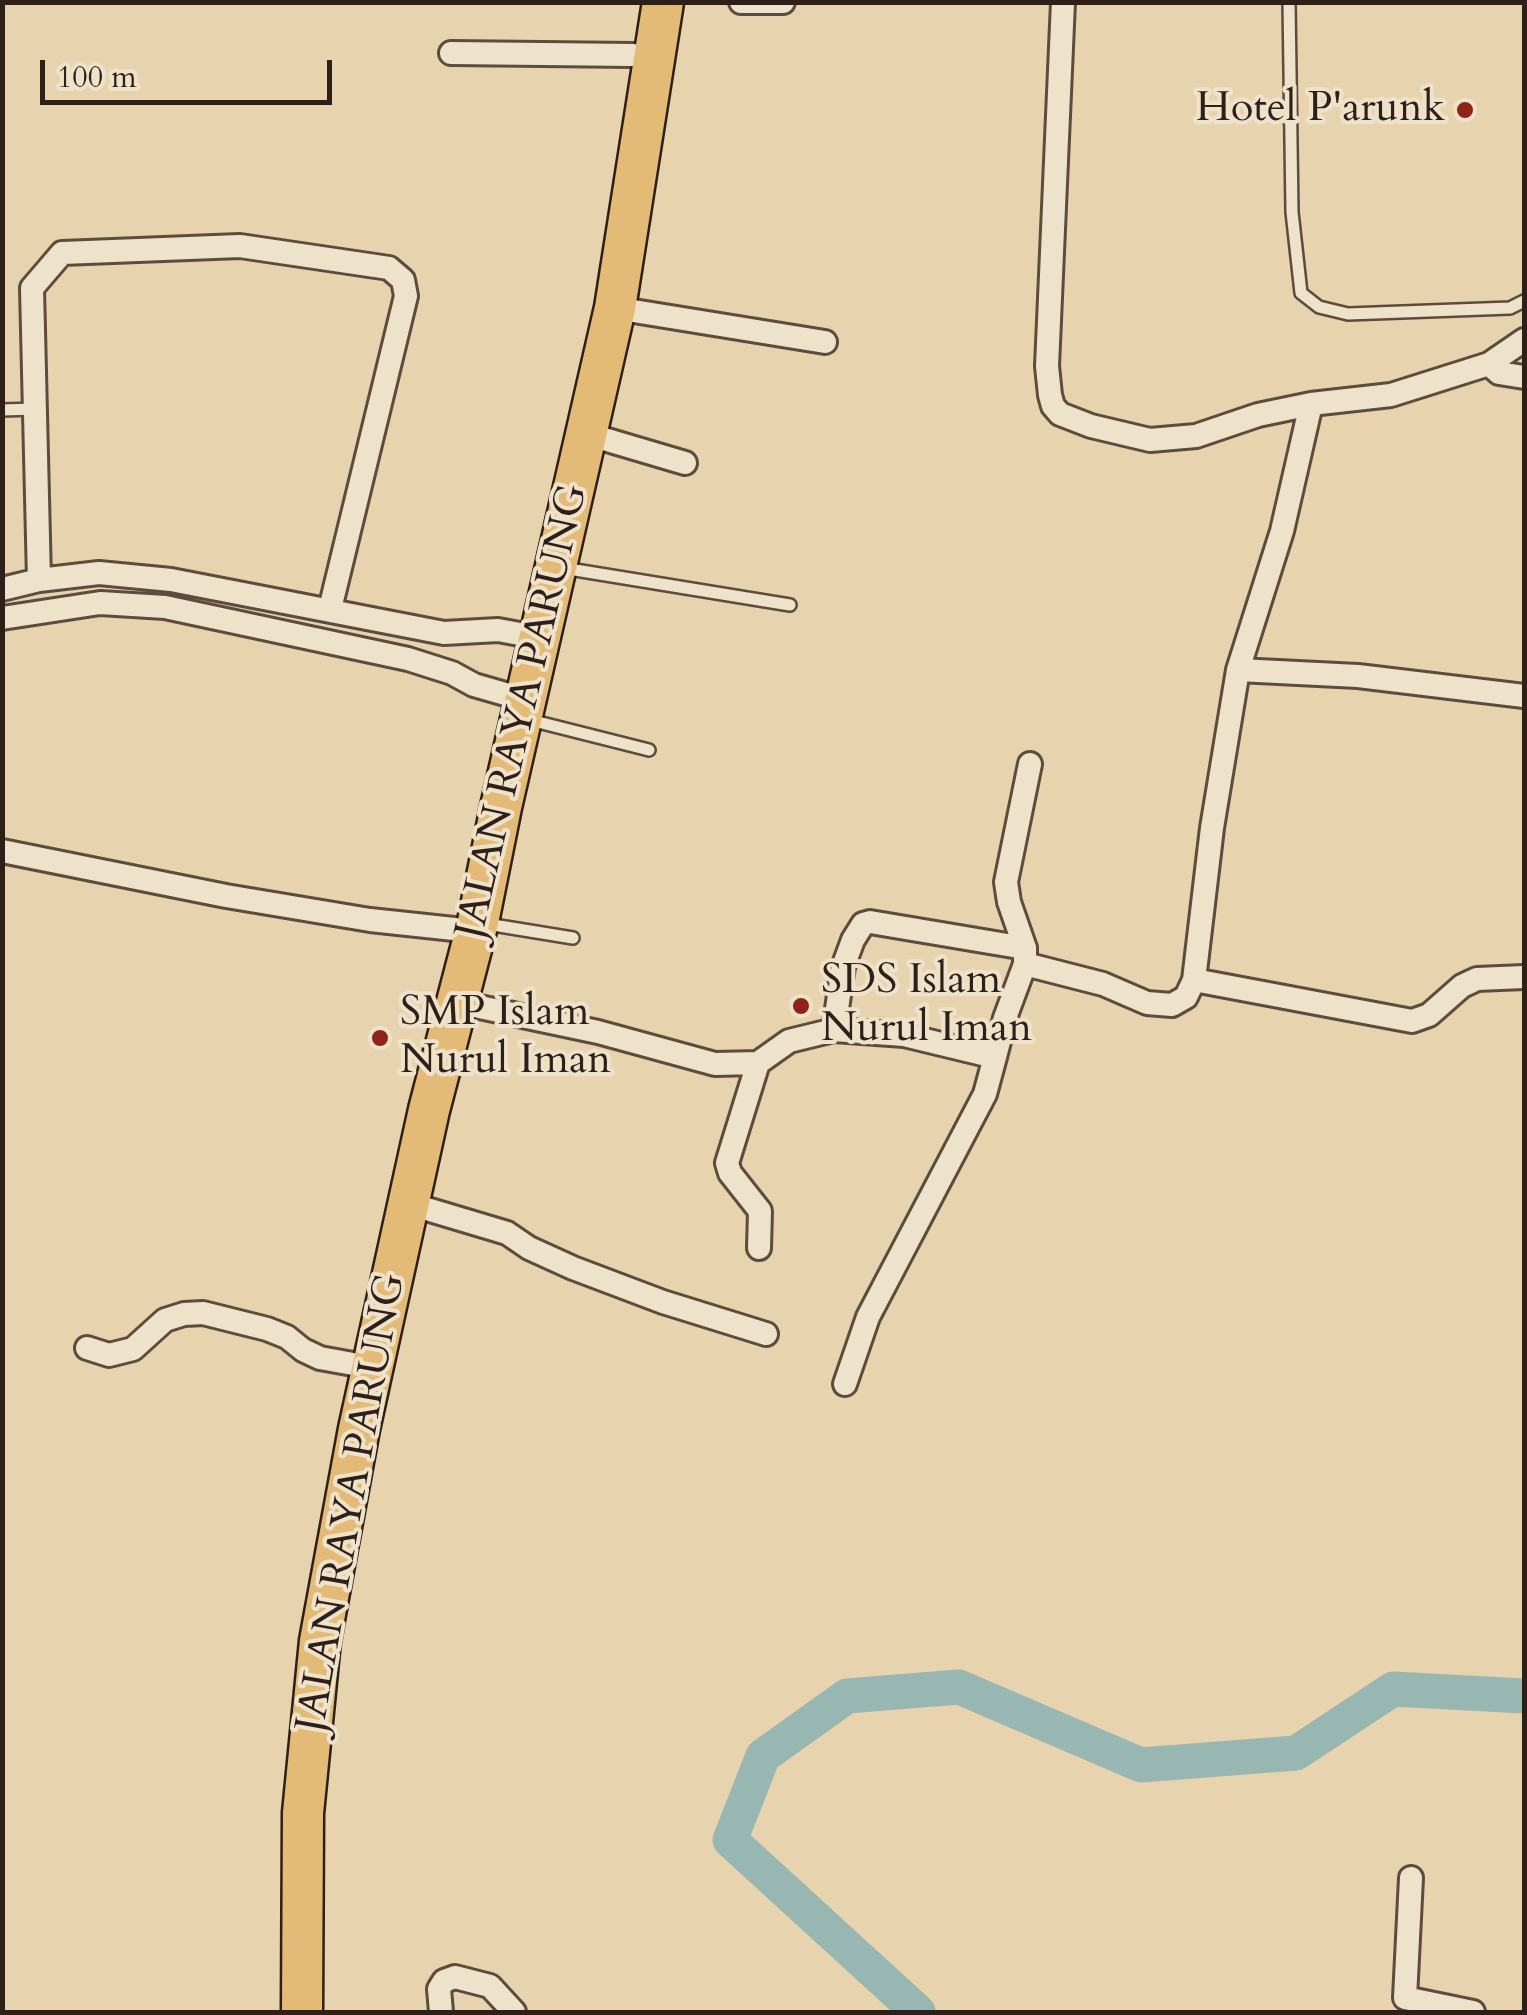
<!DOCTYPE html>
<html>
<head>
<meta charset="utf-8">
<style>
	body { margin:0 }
	#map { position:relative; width:1527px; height:2015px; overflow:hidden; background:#e7d3ae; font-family:Cardo,serif }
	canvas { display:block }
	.frame { position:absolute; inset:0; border:5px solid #2f1f19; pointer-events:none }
	.scale { position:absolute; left:40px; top:60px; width:292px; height:45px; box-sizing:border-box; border:5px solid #2f1f19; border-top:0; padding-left:12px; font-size:30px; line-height:35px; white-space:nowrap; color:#2f1f19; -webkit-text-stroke:8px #efe2ca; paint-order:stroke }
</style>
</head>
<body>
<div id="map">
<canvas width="1527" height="2015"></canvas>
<div class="frame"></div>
<div class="scale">100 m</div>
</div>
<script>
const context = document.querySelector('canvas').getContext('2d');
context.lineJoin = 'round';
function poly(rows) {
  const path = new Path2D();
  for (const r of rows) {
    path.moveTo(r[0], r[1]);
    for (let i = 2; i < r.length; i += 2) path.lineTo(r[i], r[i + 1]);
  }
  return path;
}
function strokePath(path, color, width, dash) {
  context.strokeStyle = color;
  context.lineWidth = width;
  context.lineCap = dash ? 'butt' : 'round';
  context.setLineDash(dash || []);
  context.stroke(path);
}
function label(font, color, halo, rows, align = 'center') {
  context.font = font + ' Cardo,serif';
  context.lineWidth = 8;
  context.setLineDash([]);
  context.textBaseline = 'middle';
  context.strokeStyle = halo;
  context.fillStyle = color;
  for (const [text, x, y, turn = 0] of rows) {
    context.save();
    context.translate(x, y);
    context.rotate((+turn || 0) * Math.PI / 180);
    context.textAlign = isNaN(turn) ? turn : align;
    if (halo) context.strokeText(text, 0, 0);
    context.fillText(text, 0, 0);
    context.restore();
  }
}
const river = poly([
	[918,2012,730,1840,763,1756,847,1696,959,1687,1141,1765,1296,1753,1393,1689,1524,1696]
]);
const lane = poly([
	[1289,2,1292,212,1301,293,1319,307,1348,314,1510,308,1524,301],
	[2,410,35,409],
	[563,568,790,605],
	[526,719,649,750],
	[487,924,573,938]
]);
const street = poly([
	[741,2,783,2],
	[1063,2,1047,366,1050,395,1053,406,1060,414,1091,426,1150,440,1196,436,1258,415,1311,404,1391,395,1489,364,1524,340],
	[451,53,633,55],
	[615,308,825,342],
	[1489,364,1499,373,1524,377],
	[587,434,685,463],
	[39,580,32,288,62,253,240,246,389,268,403,280,406,296,330,609],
	[2,589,39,580,99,573,171,580,444,633,498,630,541,638],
	[2,618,100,603,165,607,408,659,452,673,474,685,526,700],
	[1238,670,1282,531,1311,404],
	[2,851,226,896,370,920,454,929],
	[1025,964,1103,984,1147,1003,1172,1005,1186,997,1194,980,1212,828,1238,670,1358,676,1524,696],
	[1194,980,1412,1021,1429,1015,1462,986,1477,979,1524,977],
	[456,1002,598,1032,715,1064,758,1063,789,1041,834,1030,904,1035,995,1057,1005,1018,1025,964,1025,948,1009,902,1006,882,1030,764],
	[834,1030,843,967,853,940,863,924,870,922,1025,948],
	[758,1063,727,1163,730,1173,760,1211,759,1248],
	[410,1204,507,1233,529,1248,573,1268,663,1302,766,1334],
	[87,1348,109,1355,133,1349,165,1320,184,1314,203,1313,267,1329,287,1337,303,1350,320,1358,353,1364],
	[845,1384,868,1317,985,1094,995,1057],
	[1411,1878,1405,1998,1473,2012],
	[441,2012,439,1989,444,1981,455,1977,490,1986,514,2012]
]);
const highway = poly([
	[302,2012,303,1813,320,1641,359,1429,429,1110,478,922,501,807,615,308,663,2]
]);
const markers = [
	[1465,110,10,"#8f2418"],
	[801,1006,10,"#8f2418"],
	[380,1038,10,"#8f2418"]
];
const poiNames = [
	["Hotel P'arunk",1445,110,"right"],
	["SDS Islam",821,982],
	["Nurul Iman",821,1030],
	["SMP Islam",400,1014],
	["Nurul Iman",400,1062]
];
const streetNames = [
	["JALAN RAYA PARUNG",524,712,-77],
	["JALAN RAYA PARUNG",353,1503,-80]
];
strokePath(river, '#98b6b2', 35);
strokePath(lane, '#5d4c3e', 16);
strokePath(street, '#5d4c3e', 28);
strokePath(highway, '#2f1f19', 45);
strokePath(lane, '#efe2ca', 11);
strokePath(street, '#efe2ca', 22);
strokePath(highway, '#e4ba77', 40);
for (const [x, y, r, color] of markers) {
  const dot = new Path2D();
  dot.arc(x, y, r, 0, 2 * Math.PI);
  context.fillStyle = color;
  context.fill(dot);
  strokePath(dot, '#efe2ca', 4);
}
label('42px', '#2f1f19', '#efe2ca', poiNames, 'left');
label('42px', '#2f1f19', '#efe2ca', streetNames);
</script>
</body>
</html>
